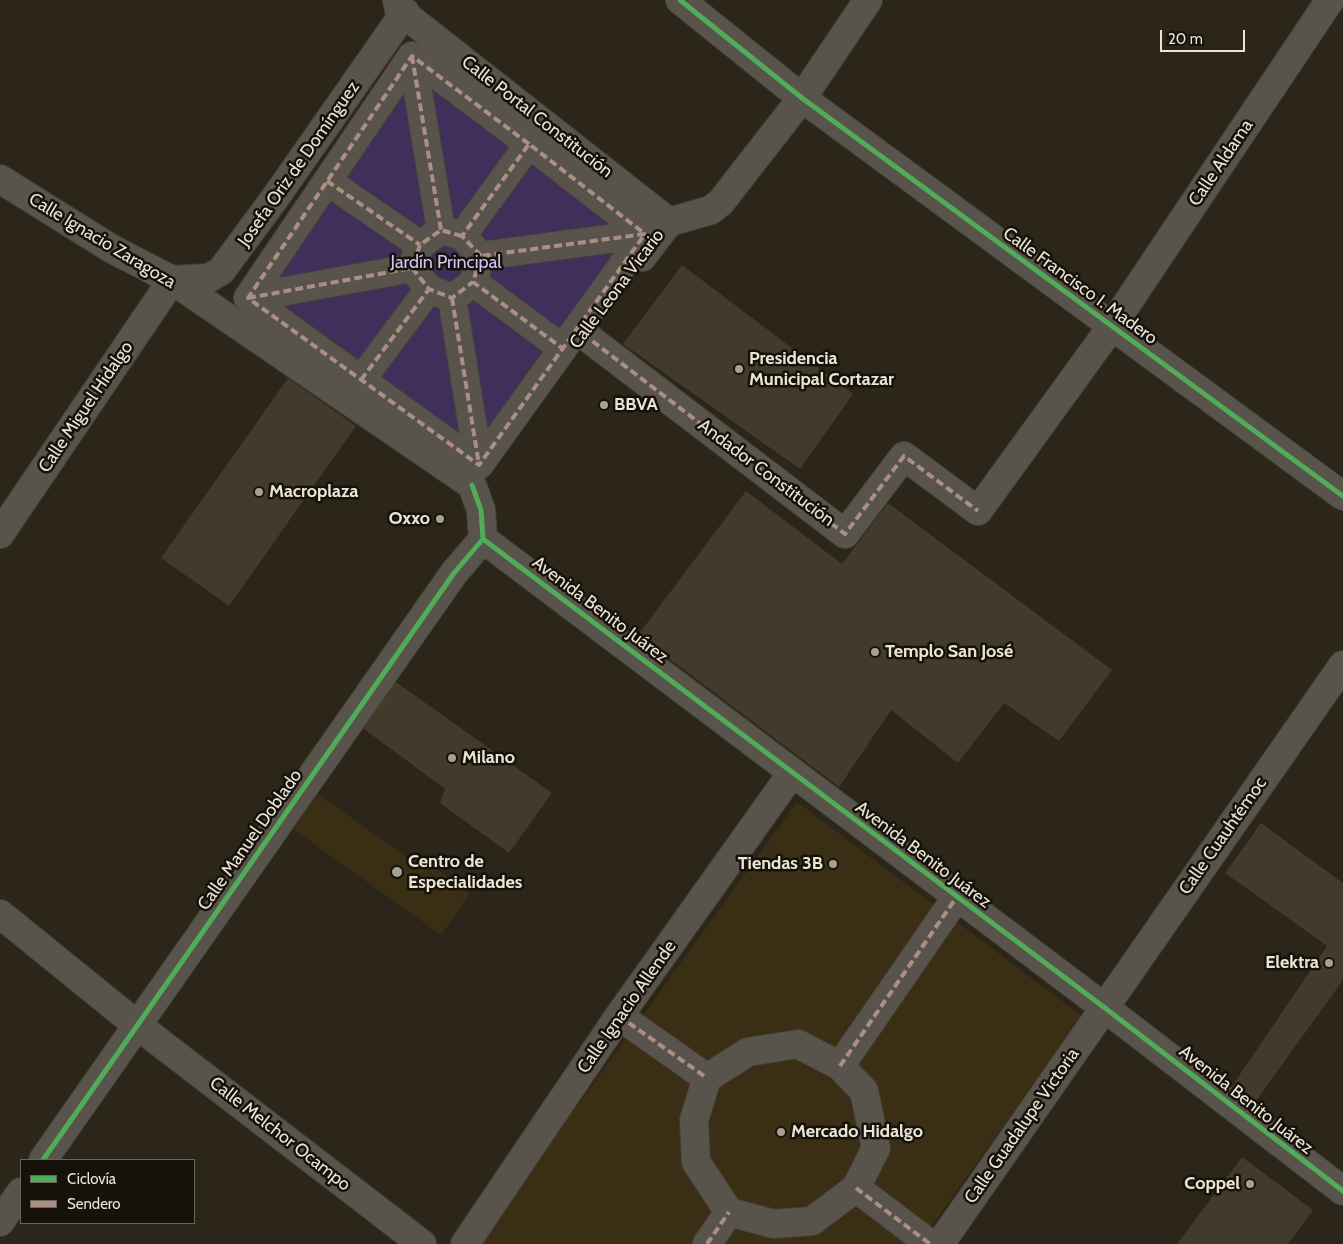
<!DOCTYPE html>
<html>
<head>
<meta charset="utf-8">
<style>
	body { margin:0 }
	#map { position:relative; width:1343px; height:1244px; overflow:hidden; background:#2b251a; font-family:Cabin,sans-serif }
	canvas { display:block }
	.legend { position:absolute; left:20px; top:1159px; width:175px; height:65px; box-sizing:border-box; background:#161209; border:1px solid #6b665b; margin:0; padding:6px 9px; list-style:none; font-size:15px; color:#eae4d7 }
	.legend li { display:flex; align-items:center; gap:10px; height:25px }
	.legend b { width:25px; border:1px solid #6b665b }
	.scale { position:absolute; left:1160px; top:30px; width:85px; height:22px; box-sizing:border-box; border:2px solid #eae4d7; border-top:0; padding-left:6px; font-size:15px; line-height:18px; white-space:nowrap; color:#eae4d7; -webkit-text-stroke:4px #161209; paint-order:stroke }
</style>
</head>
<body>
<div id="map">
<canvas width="1343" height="1244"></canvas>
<ul class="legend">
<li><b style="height:6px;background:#51ab58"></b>Ciclovía</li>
<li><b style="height:6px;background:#ac8f84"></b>Sendero</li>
</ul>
<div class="scale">20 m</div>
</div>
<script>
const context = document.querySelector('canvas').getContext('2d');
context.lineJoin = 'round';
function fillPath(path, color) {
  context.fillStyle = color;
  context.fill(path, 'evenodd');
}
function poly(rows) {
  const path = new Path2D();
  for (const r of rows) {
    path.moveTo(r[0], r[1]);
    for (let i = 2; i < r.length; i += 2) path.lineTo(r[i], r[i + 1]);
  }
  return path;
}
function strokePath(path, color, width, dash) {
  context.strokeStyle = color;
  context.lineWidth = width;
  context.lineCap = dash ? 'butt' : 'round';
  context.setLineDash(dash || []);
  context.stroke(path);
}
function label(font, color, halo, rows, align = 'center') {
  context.font = font + ' Cabin,sans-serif';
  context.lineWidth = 5;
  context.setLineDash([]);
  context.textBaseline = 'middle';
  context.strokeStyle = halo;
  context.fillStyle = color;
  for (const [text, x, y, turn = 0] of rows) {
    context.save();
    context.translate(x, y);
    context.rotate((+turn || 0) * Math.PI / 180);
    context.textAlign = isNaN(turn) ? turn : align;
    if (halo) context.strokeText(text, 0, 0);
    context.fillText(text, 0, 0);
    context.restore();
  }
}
const built = poly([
	[318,794,411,860,416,854,470,893,441,935,293,829],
	[797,802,1082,1016,919,1244,477,1244]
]);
const green = poly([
	[412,56,645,234,479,465,248,298]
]);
const building = poly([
	[682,265,853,394,800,469,623,344],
	[288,378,356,426,229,606,161,558],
	[746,491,842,564,888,503,1112,670,1059,741,1004,703,958,763,891,710,839,787,638,635],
	[393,680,552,793,509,853,440,803,445,789,360,726],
	[1261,823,1343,883,1343,980,1254,1104,1230,1089,1327,946,1225,873],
	[1242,1157,1313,1210,1288,1244,1177,1244]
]);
const minor = poly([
	[397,0,399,10,669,222],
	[680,0,802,98,1343,496],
	[412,56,441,230],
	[529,144,412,56,248,298,479,465,645,234],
	[0,179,112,249,172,280,472,485],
	[327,181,420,245],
	[459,235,441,230,420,245,412,268,429,289,452,298,466,288],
	[481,256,462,236,529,144,645,234,481,256,473,282,562,348],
	[642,257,669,222,711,210,721,202,802,98,868,0],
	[248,298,412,268],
	[452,298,479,465],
	[583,334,845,534,904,456,978,511,1112,326,1330,0],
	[361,380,429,289],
	[472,485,481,510,483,539,1105,1008,1343,1191],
	[0,534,172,280,209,278,221,271,275,198,405,12],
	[0,914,137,1025,422,1244],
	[619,1016,707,1078],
	[798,1044,840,1066,864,1091,876,1148,856,1188,812,1221,774,1224,729,1212,696,1162,694,1120,707,1078,748,1052,798,1044],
	[840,1066,956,898],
	[43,1160,454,573,483,539],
	[856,1188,930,1244],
	[0,1222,21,1192],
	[465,1244,619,1016,792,773],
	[707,1244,729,1212],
	[940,1244,1343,665]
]);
const quiet = poly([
	[412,56,441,230],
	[529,144,412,56,248,298,479,465,645,234],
	[327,181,420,245],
	[462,236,441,230,420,245,412,268,429,289,452,298,473,282],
	[481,256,462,236,529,144,645,234,481,256,473,282,562,348],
	[248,298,412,268],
	[452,298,479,465],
	[583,334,845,534,904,456,978,511],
	[361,380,429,289],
	[619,1016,707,1078],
	[840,1066,956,898],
	[856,1188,930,1244],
	[707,1244,729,1212]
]);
const cycleway = poly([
	[680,0,802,98,1343,496],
	[472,485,481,510,483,539,1105,1008,1343,1191],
	[43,1160,454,573,483,539]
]);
const markers = [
	[739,369,5,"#a7a195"],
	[604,405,5,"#a7a195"],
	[259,492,5,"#a7a195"],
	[440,519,5,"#a7a195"],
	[875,652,5,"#a7a195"],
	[452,758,5,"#a7a195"],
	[833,864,5,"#a7a195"],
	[397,872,6,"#a7a195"],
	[1329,963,5,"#a7a195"],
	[781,1132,5,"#a7a195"],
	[1250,1184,5,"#a7a195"]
];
const streetNames = [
	["Calle Portal Constitución",537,117,38],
	["Calle Aldama",1221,163,-56],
	["Josefa Oriz de Domínguez",299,164,-55],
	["Calle Ignacio Zaragoza",102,241,31],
	["Calle Francisco I. Madero",1080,286,36],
	["Calle Leona Vicario",617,289,-53],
	["Calle Miguel Hidalgo",86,407,-56],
	["Andador Constitución",766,473,37],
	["Avenida Benito Juárez",600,610,37],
	["Calle Cuauhtémoc",1223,836,-55],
	["Calle Manuel Doblado",250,840,-55],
	["Avenida Benito Juárez",923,855,37],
	["Calle Ignacio Allende",627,1007,-55],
	["Avenida Benito Juárez",1246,1100,38],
	["Calle Guadalupe Victoria",1022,1126,-55],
	["Calle Melchor Ocampo",280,1134,38]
];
const parkNames = [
	["Jardín Principal",446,263]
];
const poiNames = [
	["Presidencia",749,359],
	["Municipal Cortazar",749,380],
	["BBVA",614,405],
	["Macroplaza",269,492],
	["Oxxo",430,519,"right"],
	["Templo San José",885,652],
	["Milano",462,758],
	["Centro de",408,862],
	["Especialidades",408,883],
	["Tiendas 3B",823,864,"right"],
	["Elektra",1319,963,"right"],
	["Mercado Hidalgo",791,1132],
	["Coppel",1240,1184,"right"]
];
fillPath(built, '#3a2e14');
fillPath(green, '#3f2f5a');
fillPath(building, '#423b2c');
strokePath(minor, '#464138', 30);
strokePath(minor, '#58544c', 28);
strokePath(quiet, '#ac8f84', 4, [8, 4]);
strokePath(cycleway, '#51ab58', 5);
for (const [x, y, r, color] of markers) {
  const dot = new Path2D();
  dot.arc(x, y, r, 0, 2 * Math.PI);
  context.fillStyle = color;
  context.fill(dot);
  strokePath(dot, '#161209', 2);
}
label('18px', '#eae4d7', '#161209', streetNames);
label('18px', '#d2c4f8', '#161209', parkNames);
label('bold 18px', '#eae4d7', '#161209', poiNames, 'left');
</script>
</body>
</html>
